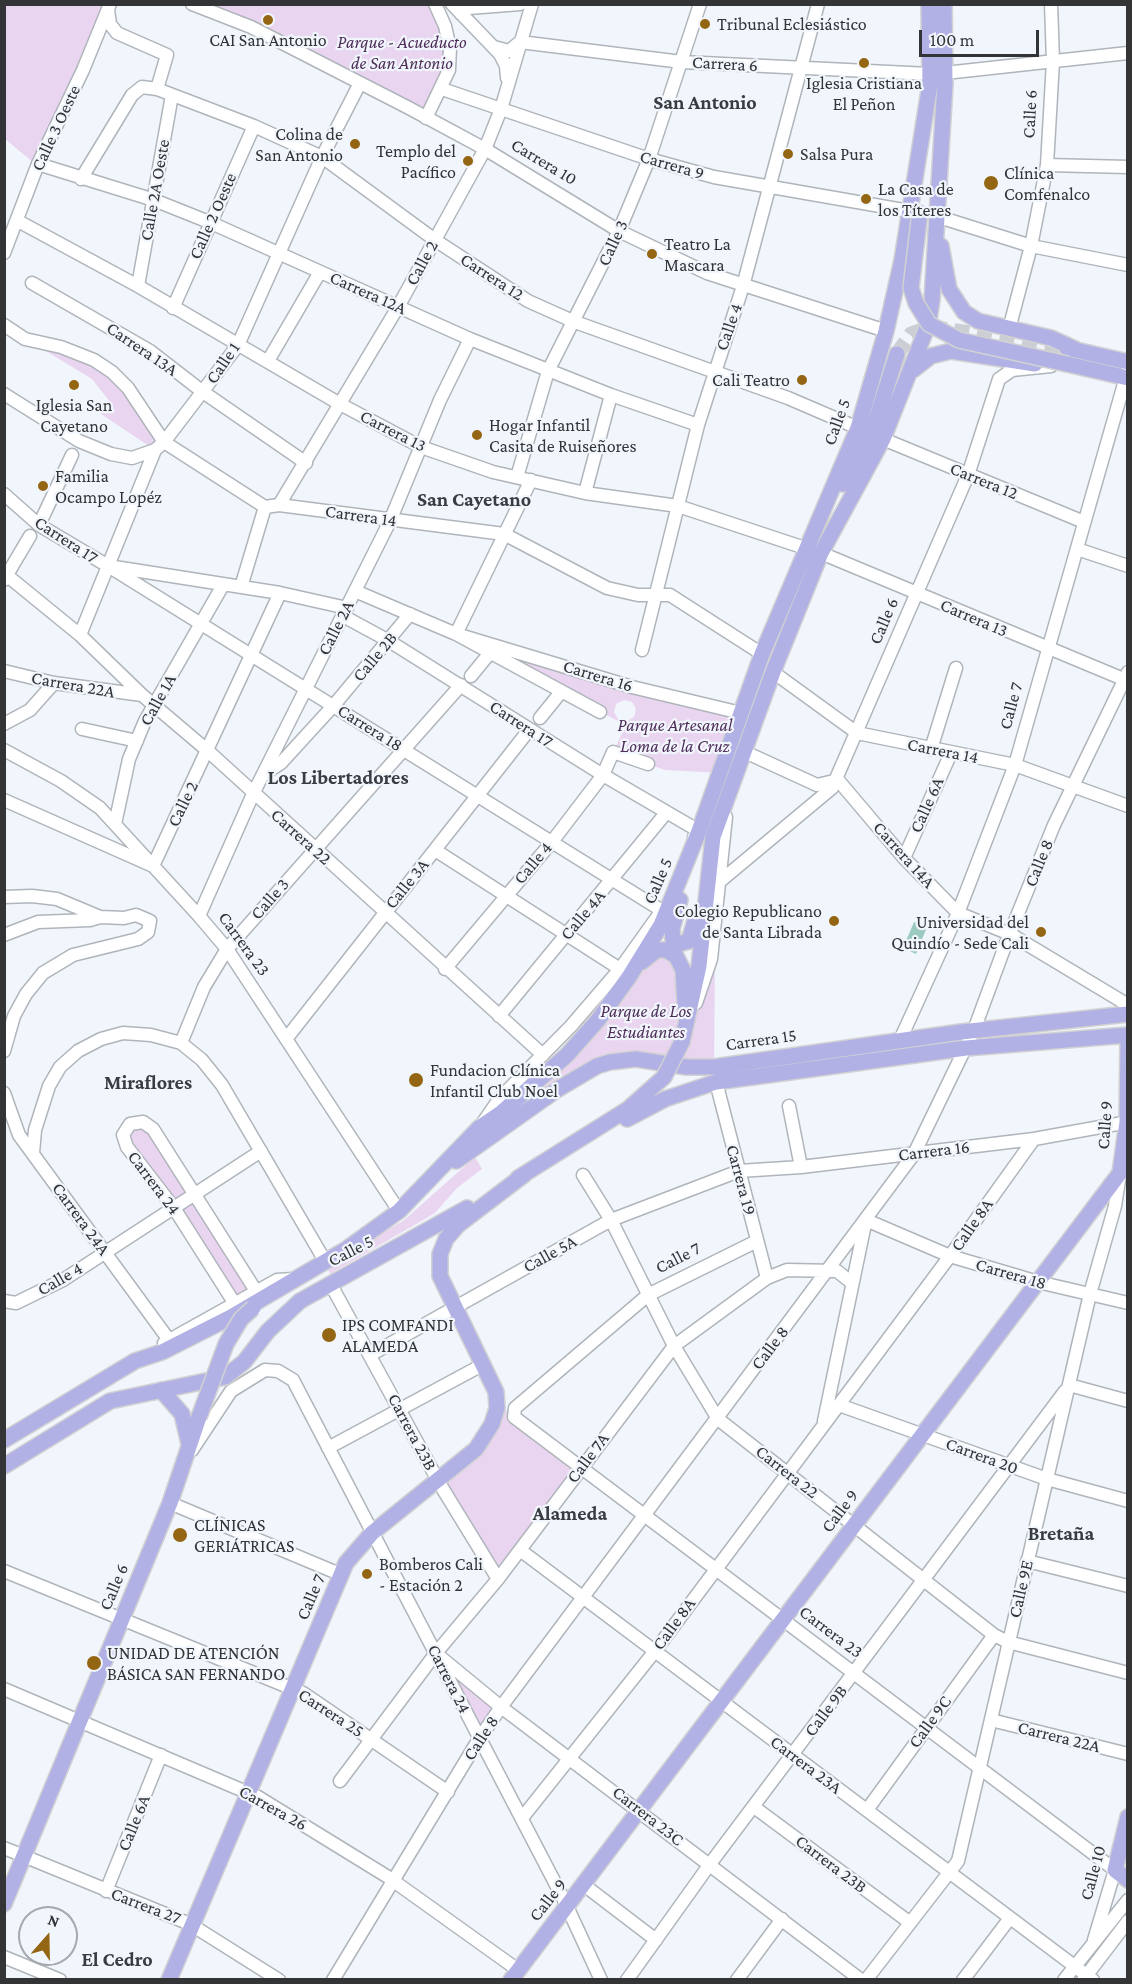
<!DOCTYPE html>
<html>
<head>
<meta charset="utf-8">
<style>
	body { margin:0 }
	#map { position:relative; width:1132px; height:1984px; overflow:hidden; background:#f1f6fc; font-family:"Crimson Pro",serif }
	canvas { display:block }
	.frame { position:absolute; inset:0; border:6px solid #323436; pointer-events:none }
	.north { position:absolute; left:18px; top:1906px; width:60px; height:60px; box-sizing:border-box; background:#f1f6fc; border:2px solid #a5a8ad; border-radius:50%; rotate:20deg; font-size:16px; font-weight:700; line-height:24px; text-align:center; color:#323436 }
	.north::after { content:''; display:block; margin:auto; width:21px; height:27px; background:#946513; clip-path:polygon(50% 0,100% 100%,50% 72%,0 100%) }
	.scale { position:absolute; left:919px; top:30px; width:120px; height:27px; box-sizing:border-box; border:3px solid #323436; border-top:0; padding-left:8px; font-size:18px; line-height:21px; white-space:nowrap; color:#323436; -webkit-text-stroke:4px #f1f6fc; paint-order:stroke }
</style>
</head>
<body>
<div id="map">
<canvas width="1132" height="1984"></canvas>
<div class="frame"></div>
<div class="north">N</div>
<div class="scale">100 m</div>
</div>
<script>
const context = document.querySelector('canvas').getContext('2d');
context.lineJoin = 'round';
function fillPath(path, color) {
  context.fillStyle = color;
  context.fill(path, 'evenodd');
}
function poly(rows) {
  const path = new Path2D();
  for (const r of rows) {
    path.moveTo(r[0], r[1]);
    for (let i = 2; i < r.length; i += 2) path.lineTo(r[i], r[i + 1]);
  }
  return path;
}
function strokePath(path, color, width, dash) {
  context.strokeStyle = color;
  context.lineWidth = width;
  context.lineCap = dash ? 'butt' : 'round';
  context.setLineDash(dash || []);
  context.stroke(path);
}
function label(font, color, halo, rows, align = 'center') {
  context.font = font + ' "Crimson Pro",serif';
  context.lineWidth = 4.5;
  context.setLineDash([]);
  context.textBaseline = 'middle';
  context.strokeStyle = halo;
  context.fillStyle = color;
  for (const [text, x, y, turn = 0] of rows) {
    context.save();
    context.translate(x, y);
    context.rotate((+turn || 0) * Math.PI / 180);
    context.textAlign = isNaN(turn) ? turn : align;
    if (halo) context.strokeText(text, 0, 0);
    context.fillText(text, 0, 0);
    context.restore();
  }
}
const green = poly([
	[4,5,110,5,34,163,5,139],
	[192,5,435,5,449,70,426,118],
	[26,339,112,372,164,442,155,450,101,414,110,402,92,379],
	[490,644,741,713,721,773,665,770,613,752,626,725,561,692],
	[624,700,632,702,636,709,634,717,627,721,618,719,614,712,616,704],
	[672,952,686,1023,711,959,715,966,714,1067,636,1059,539,1094,544,1075,646,957],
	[143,1122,256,1291,235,1304,127,1147,126,1129],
	[475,1157,482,1169,457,1188,435,1213,330,1274,326,1265,403,1221],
	[497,1408,514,1413,581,1468,498,1579,441,1486],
	[436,1653,501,1707,479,1739]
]);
const water = poly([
	[914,922,927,927,916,954,903,948]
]);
const majorTunnel = poly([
	[897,354,911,334,931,327,1061,347]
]);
const minor = poly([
	[192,4,251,27,409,108,485,149,619,231,707,273,886,331],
	[452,4,500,54,506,66,507,78],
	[108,10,110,24,117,33,167,55,157,89],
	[461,14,469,8,520,4],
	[494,47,509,51,520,42,682,62,930,74],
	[945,73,1128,53],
	[442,89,649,159,714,177,909,211],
	[426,118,449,70,450,48,445,26,435,4],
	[38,164,154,200,209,222,470,339,611,395,698,425],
	[1047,165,1128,167],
	[81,179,132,95,142,87,157,89,254,126,322,157,435,240,528,301,575,322,788,398,858,428],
	[936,216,1031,246,1128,265],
	[18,221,138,286,340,404,421,447,493,472,585,493,678,506,805,548],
	[4,253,38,164,83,70,110,4],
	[32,283,150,351,203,392,306,463],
	[138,286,172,95],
	[173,308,254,126],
	[4,325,25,339,61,347,94,360,112,372,128,388,164,442,265,507,279,505,504,534,607,588,638,595,670,595,762,654],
	[1009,329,1031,246,1047,165,1053,61,1051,4],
	[268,361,320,272],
	[4,394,79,441,111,454,132,458,155,450],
	[883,439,1084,522],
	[517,477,548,371,619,231,649,159,700,4],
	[585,493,611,395],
	[4,494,39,525,108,566,280,593,347,608],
	[279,505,398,307,485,149,501,109,532,4],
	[39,525,72,455],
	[1077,549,1128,566],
	[821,553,1128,681],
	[108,566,661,910],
	[4,573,80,635,142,695,208,751,543,1055],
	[4,580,30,536],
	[241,587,265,507],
	[355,591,456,634,600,712],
	[343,616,389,641,603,775,699,831,694,837],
	[456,634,632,687,741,713],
	[456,634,531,480],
	[80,635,155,450,164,442,238,345,322,157,359,85],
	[642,650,698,425,743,286,818,4],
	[4,671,54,683,142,695],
	[773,672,857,733,1015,765,1128,806],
	[471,676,489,654],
	[540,718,561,692],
	[4,724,30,710,54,683],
	[82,729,137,741],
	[931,749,956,668],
	[4,750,61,781,100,808,199,916,227,949,399,1211],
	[745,752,817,785,838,780],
	[264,774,281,763,334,705,410,614],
	[838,780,904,858,958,913,1010,934,1128,1005],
	[4,800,153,866,280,593],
	[115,824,129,759,145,721,223,585],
	[435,850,620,969],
	[904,858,951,753],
	[718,883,832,788,968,475,999,379,1012,370,1051,366],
	[4,897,32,896,57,899,100,917,124,918,136,915,150,921,148,932,138,939,73,955,43,973,26,994,14,1016,4,1051],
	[199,916,253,794,390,521,440,400,470,339],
	[4,935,38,922,90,920,100,917],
	[445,969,551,843,603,775,613,752,648,764],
	[696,1003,711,959,726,817],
	[499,1016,666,813],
	[286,1039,529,730],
	[900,1040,958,913,1015,765,1128,370],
	[181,1043,204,987,227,949,461,685],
	[716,1082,767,1278],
	[4,1093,19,1135,169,1340],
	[789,1106,801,1167],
	[482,1124,500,1098,571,1026,620,969,660,913],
	[33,1153,35,1130,49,1086,60,1067,78,1051,101,1039,123,1033,151,1035,181,1043,202,1060,222,1085,325,1261],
	[583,1175,611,1220,674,1346,718,1419,994,1635,1008,1642,1128,1673],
	[866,1220,950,1256,1038,1282,1128,1303],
	[757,1241,648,1295,515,1408,514,1417,1115,1870,1094,1940],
	[330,1283,441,1486,498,1579],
	[4,1301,16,1303,63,1280,261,1151],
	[235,1304,174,1208,127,1147,123,1135,130,1124,143,1122,153,1129,256,1291],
	[164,1343,277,1280,293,1279],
	[370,1355,611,1220,739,1171,801,1167,1034,1139,1128,1122],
	[1069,1385,1128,1401],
	[839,1405,1047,1479,1128,1501],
	[824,1421,865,1224],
	[328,1448,484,1364],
	[192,1450,231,1391,265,1370,278,1371,293,1380,564,1900,601,1980],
	[170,1503,342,1575],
	[520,1550,1093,1980],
	[1027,1561,1128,1586],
	[4,1571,303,1693,448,1792],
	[439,1656,501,1707,861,1980],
	[4,1689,258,1797,388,1877,518,1970],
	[991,1720,1128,1754],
	[340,1781,436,1653,498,1579,674,1346,767,1278,787,1270,837,1271,852,1283],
	[754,1807,909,1922],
	[867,1810,994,1635],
	[522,1818,655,1651,950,1256,1034,1139],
	[4,1848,190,1924,279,1980],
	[584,1885,656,1940],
	[106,1891,161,1755],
	[4,1957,60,1980],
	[333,1980,479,1739,501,1707,914,1154,974,1030,1008,938,1054,825,1128,672],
	[627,1980,710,1864,1065,1391],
	[737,1980,782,1919],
	[866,1980,958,1861,1090,1294,1115,1206,1120,1174],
	[963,1980,1010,1918],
	[1064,1980,1128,1900],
	[1083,1980,1128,1921]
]);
const major = poly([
	[941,246,949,289,964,312,978,321,1051,338,1075,349],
	[1067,348,1128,362],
	[1067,364,1128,378],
	[913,370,931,356,951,351,1035,364],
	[843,484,876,420,897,354],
	[680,900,672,929,673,940,678,944,689,941,696,917],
	[642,962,657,950,666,950,676,956,683,970,685,1007],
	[682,1042,699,966,713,837,773,672,821,553,883,439,928,325,932,300,945,84,944,4],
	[627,1119,665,1099,716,1082,966,1048,1128,1035],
	[456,1161,558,1089,597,1066,610,1062,636,1059,687,1067,714,1067,961,1032,1128,1014],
	[518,1178,628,1109,664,1077],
	[161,1390,182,1414,189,1444],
	[4,1440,135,1361,162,1352,231,1317,345,1250,399,1211,479,1128,501,1113,567,1055,598,1020,629,977,661,925,699,831,762,654,858,428,886,331,902,260,930,84,929,4],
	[4,1466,110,1401,225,1377,244,1362,268,1331,300,1301,467,1208],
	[1128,1817,1115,1870,1128,1880],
	[4,1904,170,1503,199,1417],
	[169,1980,346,1563,372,1533,476,1449,492,1424,497,1408,496,1392,440,1276,440,1254,446,1239,458,1225,525,1174],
	[511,1980,1120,1173,1127,1122,1128,1040]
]);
const majorBridge = poly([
	[920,212,911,288,916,303,929,324,959,340,1067,364],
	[664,1077,682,1042],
	[199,1417,226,1344,241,1319,253,1308]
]);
const markers = [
	[268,20,6,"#946513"],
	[705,24,6,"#946513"],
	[864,63,6,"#946513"],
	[355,144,6,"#946513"],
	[788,154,6,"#946513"],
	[468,161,6,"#946513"],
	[991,183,8,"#946513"],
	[866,199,6,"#946513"],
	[652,254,6,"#946513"],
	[802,380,6,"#946513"],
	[74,385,6,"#946513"],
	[477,435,6,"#946513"],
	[43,486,6,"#946513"],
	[834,921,6,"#946513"],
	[1041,932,6,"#946513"],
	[416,1080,8,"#946513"],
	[329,1335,8,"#946513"],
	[180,1535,8,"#946513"],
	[367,1574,6,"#946513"],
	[94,1663,8,"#946513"]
];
const poiNames = [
	["Tribunal Eclesiástico",717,24],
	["CAI San Antonio",268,40,"center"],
	["Iglesia Cristiana",864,83,"center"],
	["El Peñon",864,104,"center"],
	["Colina de",343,134,"right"],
	["San Antonio",343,155,"right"],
	["Templo del",456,151,"right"],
	["Pacífico",456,172,"right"],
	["Salsa Pura",800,154],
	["Clínica",1004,173],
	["Comfenalco",1004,194],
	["La Casa de",878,189],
	["los Títeres",878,210],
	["Teatro La",664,244],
	["Mascara",664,265],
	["Cali Teatro",790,380,"right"],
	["Iglesia San",74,405,"center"],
	["Cayetano",74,426,"center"],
	["Hogar Infantil",489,425],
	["Casita de Ruiseñores",489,446],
	["Familia",55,476],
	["Ocampo Lopéz",55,497],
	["Colegio Republicano",822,911,"right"],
	["de Santa Librada",822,932,"right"],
	["Universidad del",1029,922,"right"],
	["Quindío - Sede Cali",1029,943,"right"],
	["Fundacion Clínica",430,1070],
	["Infantil Club Noel",430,1091],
	["IPS COMFANDI",342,1325],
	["ALAMEDA",342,1346],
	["CLÍNICAS",194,1525],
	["GERIÁTRICAS",194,1546],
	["Bomberos Cali",379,1564],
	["- Estación 2",379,1585],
	["UNIDAD DE ATENCIÓN",107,1653],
	["BÁSICA SAN FERNANDO",107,1674]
];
const parkNames = [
	["Parque - Acueducto",402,42],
	["de San Antonio",402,63],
	["Parque Artesanal",675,725],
	["Loma de la Cruz",675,746],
	["Parque de Los",646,1011],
	["Estudiantes",646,1032]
];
const streetNames = [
	["Carrera 6",725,64,3],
	["Calle 6",1030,114,-87],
	["Calle 3 Oeste",56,128,-65],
	["Carrera 10",544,162,31],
	["Carrera 9",672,165,16],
	["Calle 2A Oeste",155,190,-80],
	["Calle 2 Oeste",213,216,-66],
	["Calle 3",613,243,-65],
	["Calle 2",422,263,-61],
	["Carrera 12",492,277,33],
	["Carrera 12A",368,293,24],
	["Calle 4",729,327,-71],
	["Carrera 13A",142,349,34],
	["Calle 1",223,363,-56],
	["Calle 5",837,422,-70],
	["Carrera 13",393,431,27],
	["Carrera 12",984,481,22],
	["Carrera 14",361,516,8],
	["Carrera 17",66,540,33],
	["Carrera 13",974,618,23],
	["Calle 6",884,621,-67],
	["Calle 2A",336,628,-63],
	["Calle 2B",375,657,-50],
	["Carrera 16",598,676,17],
	["Carrera 22A",73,685,10],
	["Calle 1A",158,700,-61],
	["Calle 7",1011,706,-75],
	["Carrera 17",521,724,33],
	["Carrera 18",370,728,32],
	["Carrera 14",943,751,11],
	["Calle 2",183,804,-64],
	["Calle 6A",927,805,-66],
	["Carrera 22",301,837,42],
	["Carrera 14A",904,855,48],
	["Calle 4",533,863,-50],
	["Calle 8",1039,863,-68],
	["Calle 5",658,881,-67],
	["Calle 3A",407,884,-51],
	["Calle 3",270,899,-49],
	["Calle 4A",583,915,-50],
	["Carrera 23",244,944,54],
	["Carrera 15",761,1040,-8],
	["Calle 9",1105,1125,-86],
	["Carrera 16",934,1151,-7],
	["Carrera 19",741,1180,75],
	["Carrera 24",154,1183,53],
	["Carrera 24A",81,1219,54],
	["Calle 8A",972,1225,-55],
	["Calle 5",351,1251,-27],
	["Calle 5A",550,1254,-29],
	["Calle 7",678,1258,-27],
	["Carrera 18",1011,1274,16],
	["Calle 4",60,1279,-30],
	["Calle 8",770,1348,-53],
	["Carrera 23B",412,1432,62],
	["Carrera 20",982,1456,20],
	["Calle 7A",588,1458,-53],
	["Carrera 22",787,1472,38],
	["Calle 9",840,1511,-53],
	["Calle 6",114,1587,-67],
	["Calle 9E",1021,1589,-77],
	["Calle 7",311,1597,-67],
	["Calle 8A",674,1624,-54],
	["Carrera 23",831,1632,37],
	["Carrera 24",449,1679,63],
	["Calle 9B",826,1711,-53],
	["Carrera 25",331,1713,33],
	["Calle 9C",930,1722,-54],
	["Carrera 22A",1059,1737,14],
	["Calle 8",481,1738,-57],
	["Carrera 23A",806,1765,37],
	["Carrera 26",273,1808,29],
	["Carrera 23C",648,1816,38],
	["Calle 6A",134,1823,-68],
	["Carrera 23B",831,1864,37],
	["Calle 10",1093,1873,-75],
	["Calle 9",548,1900,-52],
	["Carrera 27",146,1906,21]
];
const neighbourhoodNames = [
	["San Antonio",705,103],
	["San Cayetano",474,500],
	["Los Libertadores",338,778],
	["Miraflores",148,1083],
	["Alameda",570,1514],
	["Bretaña",1061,1534],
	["El Cedro",117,1960]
];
fillPath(green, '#ead5f1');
fillPath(water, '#9bcbc0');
strokePath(majorTunnel, '#cbcfd4', 15, [15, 8]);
strokePath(minor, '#afb5bb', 15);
strokePath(major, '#d2d2d3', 18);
strokePath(minor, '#fff', 12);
strokePath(major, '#b2b1e6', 15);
strokePath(majorBridge, '#d2d2d3', 18, []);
strokePath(majorBridge, '#b2b1e6', 15);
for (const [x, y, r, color] of markers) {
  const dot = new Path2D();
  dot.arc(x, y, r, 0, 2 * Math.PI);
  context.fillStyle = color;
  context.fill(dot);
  strokePath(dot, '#f1f6fc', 2);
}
label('18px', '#323436', '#f1f6fc', poiNames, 'left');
label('italic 18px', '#4e2d59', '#f1f6fc', parkNames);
label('18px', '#323436', '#f1f6fc', streetNames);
label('bold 20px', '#383d41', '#f1f6fc', neighbourhoodNames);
</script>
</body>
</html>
